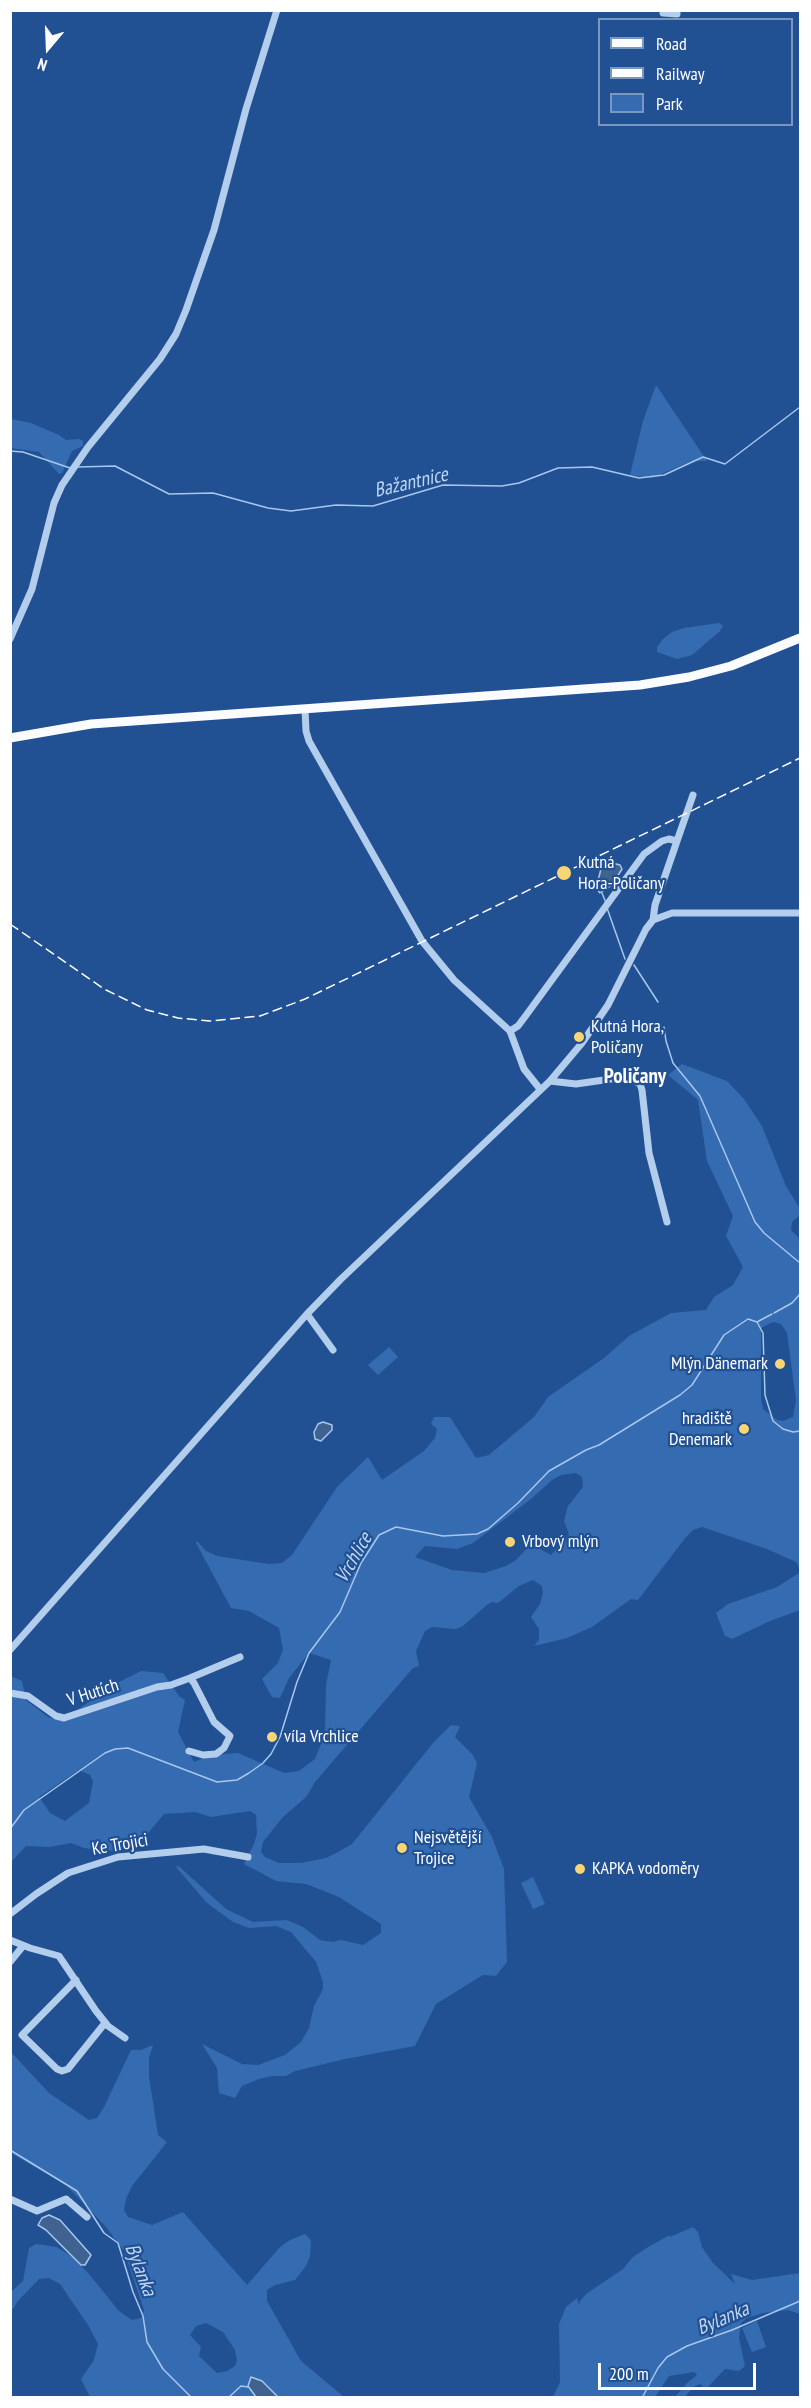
<!DOCTYPE html>
<html>
<head>
<meta charset="utf-8">
<style>
	body { margin:0 }
	#map { position:relative; width:811px; height:2408px; overflow:hidden; background:#215193; font-family:"PT Sans Narrow",sans-serif }
	canvas { display:block }
	.frame { position:absolute; inset:0; border:12px solid #fff; pointer-events:none }
	.legend { position:absolute; left:598px; top:18px; width:195px; height:108px; box-sizing:border-box; background:#215193; border:2px solid #7a97be; margin:0; padding:8px 10px; list-style:none; font-size:18px; color:#fff }
	.legend li { display:flex; align-items:center; gap:12px; height:30px }
	.legend b { width:30px; border:2px solid #7a97be }
	.north { position:absolute; left:18px; top:18px; width:60px; height:60px; -webkit-text-stroke:4px #215193; paint-order:stroke; rotate:199deg; font-size:16px; font-weight:700; line-height:24px; text-align:center; color:#fff }
	.north::after { content:''; display:block; margin:auto; width:21px; height:27px; background:#fff; clip-path:polygon(50% 0,100% 100%,50% 72%,0 100%) }
	.scale { position:absolute; left:598px; top:2363px; width:158px; height:27px; box-sizing:border-box; border:3px solid #fff; border-top:0; padding-left:8px; font-size:18px; line-height:21px; white-space:nowrap; color:#fff; -webkit-text-stroke:4px #215193; paint-order:stroke }
</style>
</head>
<body>
<div id="map">
<canvas width="811" height="2408"></canvas>
<div class="frame"></div>
<ul class="legend">
<li><b style="height:8px;background:#fafcff"></b>Road</li>
<li><b style="height:8px;background:#fff"></b>Railway</li>
<li><b style="height:16px;background:#356bb0"></b>Park</li>
</ul>
<div class="north">N</div>
<div class="scale">200 m</div>
</div>
<script>
const context = document.querySelector('canvas').getContext('2d');
context.lineJoin = 'round';
function fillPath(path, color) {
  context.fillStyle = color;
  context.fill(path, 'evenodd');
}
function poly(rows) {
  const path = new Path2D();
  for (const r of rows) {
    path.moveTo(r[0], r[1]);
    for (let i = 2; i < r.length; i += 2) path.lineTo(r[i], r[i + 1]);
  }
  return path;
}
function strokePath(path, color, width, dash) {
  context.strokeStyle = color;
  context.lineWidth = width;
  context.lineCap = dash ? 'butt' : 'round';
  context.setLineDash(dash || []);
  context.stroke(path);
}
function label(font, color, halo, rows, align = 'center') {
  context.font = font + ' "PT Sans Narrow",sans-serif';
  context.lineWidth = 4.5;
  context.setLineDash([]);
  context.textBaseline = 'middle';
  context.strokeStyle = halo;
  context.fillStyle = color;
  for (const [text, x, y, turn = 0] of rows) {
    context.save();
    context.translate(x, y);
    context.rotate((+turn || 0) * Math.PI / 180);
    context.textAlign = isNaN(turn) ? turn : align;
    if (halo) context.strokeText(text, 0, 0);
    context.fillText(text, 0, 0);
    context.restore();
  }
}
const green = poly([
	[656,385,707,461,692,461,652,478,630,475,643,421],
	[11,419,31,423,59,435,66,440,80,439,83,441,83,446,72,451,62,473,59,474,39,452,11,448],
	[719,623,723,626,720,631,692,655,677,659,657,652,657,647,663,639,672,632,684,628],
	[682,1064,727,1081,744,1099,762,1126,786,1186,800,1209,800,1215,792,1222,791,1230,800,1239,800,1610,770,1621,732,1639,725,1636,716,1613,728,1604,777,1587,799,1573,800,1569,796,1562,767,1549,702,1527,693,1530,686,1537,638,1600,631,1599,592,1627,567,1638,534,1646,539,1640,539,1629,531,1617,540,1604,543,1593,542,1586,533,1580,519,1586,498,1603,492,1602,488,1604,463,1626,456,1629,432,1627,425,1631,416,1651,419,1666,413,1668,315,1782,306,1797,282,1818,263,1842,261,1852,265,1857,279,1863,301,1863,326,1858,338,1852,352,1844,433,1743,451,1725,460,1726,455,1737,472,1754,477,1763,469,1797,492,1837,504,1869,507,1962,496,1976,483,1975,436,2004,415,2046,345,2059,295,2071,286,2076,272,2076,259,2079,242,2086,235,2098,219,2093,217,2068,202,2044,242,2064,258,2065,285,2055,301,2042,309,2028,314,2006,323,1989,323,1982,316,1962,291,1932,276,1926,249,1928,233,1922,207,1903,176,1867,179,1866,184,1871,226,1909,253,1922,287,1920,303,1927,320,1940,333,1942,341,1940,363,1945,381,1933,381,1924,339,1897,306,1884,276,1881,244,1864,254,1844,257,1833,256,1815,250,1811,211,1817,195,1812,164,1814,139,1844,131,1849,107,1851,84,1848,71,1843,50,1847,26,1846,11,1862,11,1676,22,1681,26,1700,48,1717,61,1721,115,1684,141,1671,163,1673,179,1696,185,1700,178,1732,194,1762,210,1755,238,1753,284,1773,299,1771,315,1759,325,1734,326,1685,331,1660,309,1653,289,1678,280,1698,272,1697,262,1679,278,1663,283,1650,279,1628,249,1611,231,1608,196,1543,197,1541,206,1551,217,1556,269,1564,282,1563,292,1555,337,1487,368,1457,382,1480,424,1451,435,1438,437,1429,431,1424,434,1417,450,1417,476,1458,489,1455,534,1417,548,1397,604,1358,629,1336,671,1313,706,1310,714,1297,733,1285,743,1267,726,1236,733,1216,707,1161,698,1100,668,1075],
	[773,1322,781,1324,787,1333,796,1400,793,1417,783,1421,777,1420,763,1409,761,1398,761,1328],
	[576,1473,582,1477,583,1487,568,1506,564,1521,569,1534,551,1555,531,1544,516,1560,506,1566,484,1573,452,1570,415,1557,425,1546,457,1549,473,1543,531,1499,552,1480,561,1475],
	[79,1770,90,1775,93,1781,89,1803,65,1821,50,1813,39,1797],
	[389,1347,398,1357,378,1375,368,1365],
	[533,1877,545,1904,533,1909,521,1883],
	[153,2045,149,2058,149,2076,158,2135,167,2142,132,2186,126,2199,124,2210,128,2217,152,2225,183,2212,247,2285,280,2247,290,2240,305,2234,311,2240,310,2256,306,2266,295,2280,275,2285,267,2290,267,2301,301,2361,344,2397,278,2397,262,2381,248,2386,256,2397,90,2397,81,2379,94,2360,98,2344,88,2325,60,2284,49,2278,39,2279,18,2301,11,2312,11,2292,23,2281,29,2248,36,2244,57,2247,72,2257,89,2274,119,2311,132,2320,141,2318,144,2310,124,2251,106,2227,67,2186,11,2153,11,2052,49,2093,89,2120,97,2118,104,2107,131,2050,141,2050],
	[206,2323,223,2332,235,2350,237,2360,235,2366,227,2371,217,2373,199,2356,201,2347,190,2335,196,2326],
	[693,2227,698,2232,702,2247,713,2263,735,2284,731,2274,752,2280,800,2273,800,2314,788,2310,763,2313,747,2318,741,2323,739,2338,745,2366,739,2371,725,2369,706,2389,700,2384,693,2387,685,2397,675,2397,686,2384,697,2375,694,2372,669,2376,655,2397,553,2397,560,2382,559,2324,566,2307,577,2298,579,2306,580,2301,586,2294,623,2269,633,2257,648,2247,670,2235,670,2237],
	[757,2321,766,2347,752,2352,742,2328]
]);
const water = poly([
	[609,862,620,865,622,869,612,885,600,893,596,888,601,869,609,862],
	[323,1422,332,1425,332,1430,321,1441,315,1439,314,1432,318,1424,323,1422],
	[49,2215,60,2220,91,2255,85,2265,81,2265,46,2230,38,2225,42,2218,49,2215],
	[251,2377,262,2381,278,2397,256,2397,248,2386,251,2377]
]);
const stream = poly([
	[10,451,23,452,70,468],
	[78,467,115,466,169,494,213,493,268,508,291,511,336,505,373,506,443,485,502,486,519,483,558,468,592,467,639,478,664,475,703,457,725,464,800,407],
	[602,893,606,903],
	[607,908,625,959],
	[634,965,658,1002],
	[664,1027,666,1041,673,1063,700,1096,755,1222,764,1233,800,1263],
	[774,1313,792,1303,800,1294],
	[757,1322,772,1314],
	[10,1829,24,1810,105,1753,115,1749,128,1748,217,1782,237,1780,249,1773,263,1763,271,1754,280,1737,297,1682,309,1653,340,1612,361,1563,379,1535,396,1527,443,1536,477,1534,488,1529,518,1503,549,1471,586,1450,599,1445,680,1395,692,1385,724,1335,748,1319,757,1322,763,1333,765,1395,773,1421,783,1429,793,1432,800,1431],
	[10,2150,77,2191,104,2233,118,2243,133,2292,143,2316,147,2342,163,2369,192,2398],
	[228,2398,241,2386,248,2387],
	[642,2398,658,2368,667,2357,687,2346,732,2330,800,2301]
]);
const minor = poly([
	[663,10,663,13,677,14,677,10],
	[10,639,32,589,54,503,62,485,88,447,160,359,176,334,186,310,214,230,246,109,277,10],
	[305,709,306,731,309,741,422,941,454,980,510,1031,524,1069,540,1089],
	[677,841,693,795],
	[510,1031,518,1026,527,1014,644,854,662,841,669,839,677,841,655,905,653,920],
	[550,1081,576,1084,618,1078,633,1080,640,1084,642,1090,649,1153,667,1222],
	[307,1314,333,1350],
	[10,1650,307,1314,341,1279,550,1081,582,1043,608,1005,646,929,653,920,672,913,800,913],
	[190,1678,240,1657],
	[10,1693,28,1696,56,1716,64,1718,157,1687,171,1685,190,1678,194,1683,214,1722,230,1736,224,1748,216,1754,203,1755,189,1751],
	[10,1914,36,1894,68,1873,118,1857,204,1849,248,1857],
	[10,1940,30,1948,59,1956,96,2011,108,2026,125,2038],
	[10,1962,23,1946],
	[76,1980,22,2035,57,2069,62,2071,68,2069,105,2023],
	[10,2199,37,2211,66,2199,87,2217]
]);
const major = poly([
	[10,738,91,724,640,685,689,677,731,666,800,638]
]);
const rail = poly([
	[10,924,104,989,147,1010,178,1018,210,1021,260,1016,305,999,800,758]
]);
const markers = [
	[564,873,8,"#fad575"],
	[579,1037,6,"#fad575"],
	[780,1364,6,"#fad575"],
	[744,1429,6,"#fad575"],
	[510,1542,6,"#fad575"],
	[272,1737,6,"#fad575"],
	[402,1848,6,"#fad575"],
	[580,1869,6,"#fad575"]
];
const poiNames = [
	["Kutná",578,863],
	["Hora-Poličany",578,884],
	["Kutná Hora,",591,1027],
	["Poličany",591,1048],
	["Mlýn Dänemark",768,1364,"right"],
	["hradiště",732,1419,"right"],
	["Denemark",732,1440,"right"],
	["Vrbový mlýn",522,1542],
	["víla Vrchlice",284,1737],
	["Nejsvětější",414,1838],
	["Trojice",414,1859],
	["KAPKA vodoměry",592,1869]
];
const streetNames = [
	["V Hutích",93,1693,-18],
	["Ke Trojici",120,1845,-10]
];
const waterNames = [
	["Bažantnice",411,483,-13],
	["Vrchlice",354,1558,-60],
	["Bylanka",140,2270,69],
	["Bylanka",723,2319,-23]
];
const quarterNames = [
	["Poličany",635,1077]
];
fillPath(green, '#356bb0');
fillPath(water, '#406291');
strokePath(water, '#a7c7ee', 1.5);
strokePath(stream, '#a7c7ee', 1.5);
strokePath(minor, '#b3cded', 7);
strokePath(major, '#fafcff', 9);
strokePath(rail, '#fff', 1.5, [10, 4.5]);
for (const [x, y, r, color] of markers) {
  const dot = new Path2D();
  dot.arc(x, y, r, 0, 2 * Math.PI);
  context.fillStyle = color;
  context.fill(dot);
  strokePath(dot, '#215193', 2);
}
label('18px', '#fff', '#215193', poiNames, 'left');
label('18px', '#fff', '#215193', streetNames);
label('italic 20px', '#c0d7f4', '#215193', waterNames);
label('bold 21px', '#fff', '#215193', quarterNames);
</script>
</body>
</html>
